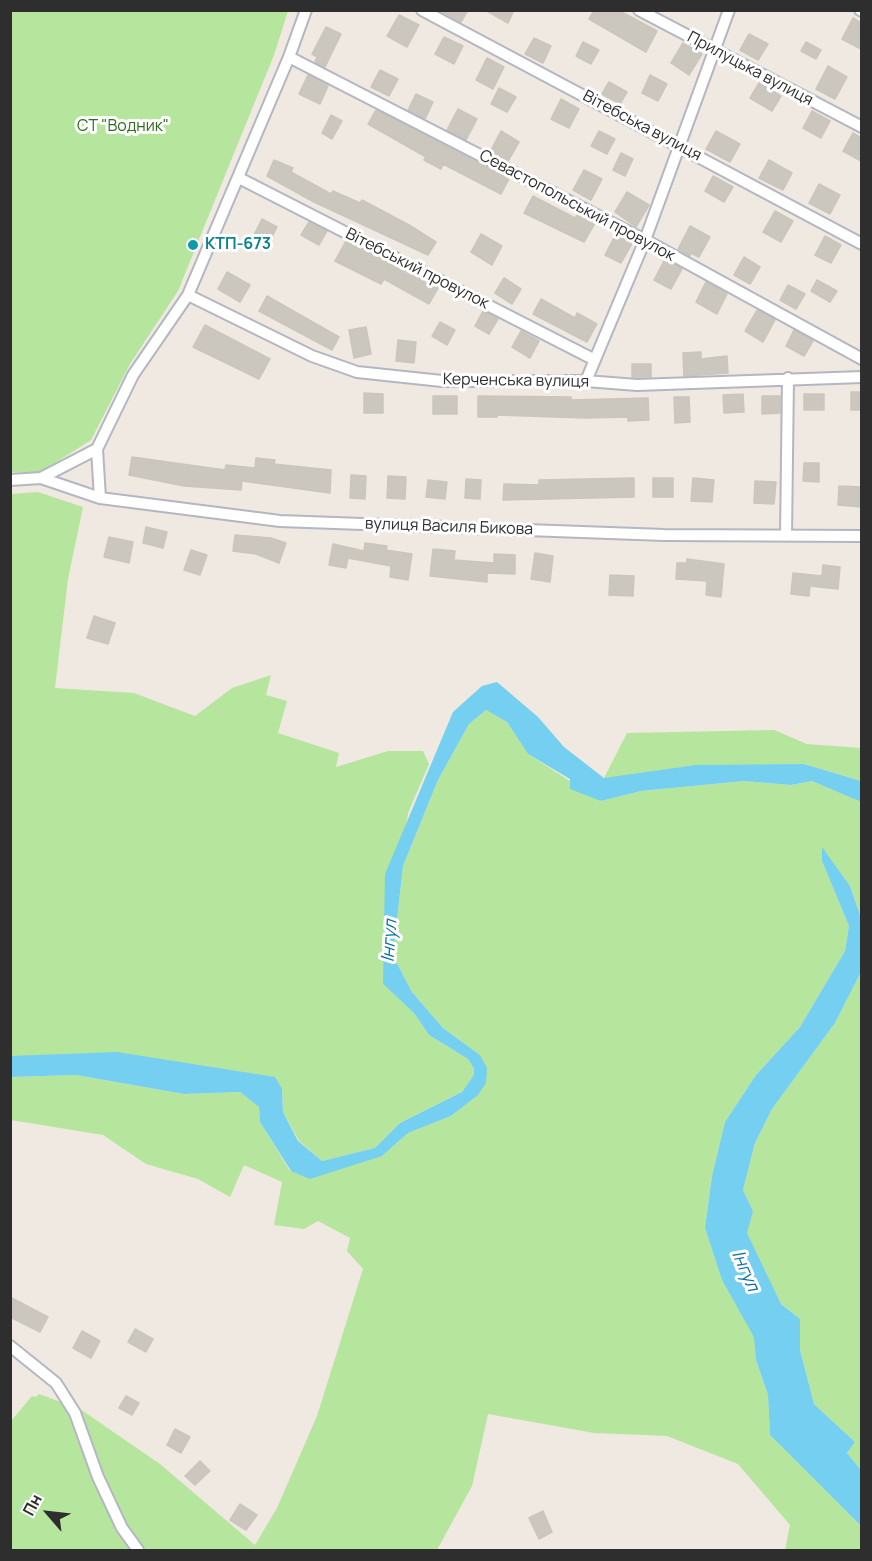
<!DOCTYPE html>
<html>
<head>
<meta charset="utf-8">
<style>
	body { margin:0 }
	#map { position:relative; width:872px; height:1561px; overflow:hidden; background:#efe9e1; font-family:Manrope,sans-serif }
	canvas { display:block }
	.frame { position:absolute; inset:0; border:12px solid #2e2e2e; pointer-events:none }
	.north { position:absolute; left:18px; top:1483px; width:60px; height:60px; -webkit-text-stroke:4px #fff; paint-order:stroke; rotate:298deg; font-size:16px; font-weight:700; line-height:24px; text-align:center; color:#2e2e2e }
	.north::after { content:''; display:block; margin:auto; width:21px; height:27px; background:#2e2e2e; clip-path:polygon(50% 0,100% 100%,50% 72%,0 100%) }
</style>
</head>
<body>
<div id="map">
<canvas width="872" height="1561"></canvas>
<div class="frame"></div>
<div class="north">Пн</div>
</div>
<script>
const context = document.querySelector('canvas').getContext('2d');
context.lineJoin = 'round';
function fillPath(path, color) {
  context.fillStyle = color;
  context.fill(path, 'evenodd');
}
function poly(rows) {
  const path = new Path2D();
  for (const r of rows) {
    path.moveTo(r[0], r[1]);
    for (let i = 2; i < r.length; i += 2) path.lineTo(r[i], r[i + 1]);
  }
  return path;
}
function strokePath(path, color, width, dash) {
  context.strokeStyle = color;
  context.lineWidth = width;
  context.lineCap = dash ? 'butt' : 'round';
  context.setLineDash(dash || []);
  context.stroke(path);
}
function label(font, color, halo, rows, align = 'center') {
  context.font = font + ' Manrope,sans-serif';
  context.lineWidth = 6;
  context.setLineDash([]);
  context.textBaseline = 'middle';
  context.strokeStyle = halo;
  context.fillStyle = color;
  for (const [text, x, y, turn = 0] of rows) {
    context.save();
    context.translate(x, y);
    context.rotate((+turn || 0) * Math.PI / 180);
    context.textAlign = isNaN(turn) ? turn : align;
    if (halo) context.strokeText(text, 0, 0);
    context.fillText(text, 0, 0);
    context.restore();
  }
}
const green = poly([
	[11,11,288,11,274,55,178,291,130,364,91,440,39,473,11,472],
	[38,492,83,507,68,579,55,688,134,693,195,716,232,688,271,675,266,695,287,701,278,733,339,753,336,767,388,751,423,751,429,764,408,813,383,984,414,1013,429,1035,468,1059,474,1069,474,1076,462,1092,400,1123,375,1148,322,1161,299,1141,283,1112,282,1089,11,1056,10,494],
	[486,710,507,722,528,754,601,801,641,791,744,781,791,785,812,781,861,802,861,918,850,886,822,848,822,861,849,926,845,951,800,1027,756,1075,725,1122,712,1176,705,1228,722,1280,755,1337,756,1360,768,1395,770,1435,861,1526,861,1550,785,1550,790,1525,738,1464,667,1436,594,1433,488,1414,472,1486,437,1550,11,1550,11,1421,32,1396,36,1397,39,1394,80,1409,160,1464,255,1545,277,1508,317,1416,363,1269,347,1251,350,1238,318,1221,304,1229,274,1225,282,1182,244,1165,230,1197,198,1179,146,1164,103,1135,11,1120,10,1077,76,1075,184,1094,240,1092,259,1107,260,1122,290,1171,382,1156,408,1133,451,1116,477,1096,480,1055,443,1028,412,992,393,956,403,866,438,780,469,724],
	[774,730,807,744,861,748,861,781,804,764,604,778,627,733],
	[861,972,861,1470,847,1453,855,1442,814,1404,800,1350,800,1319,781,1304,746,1233,753,1211,743,1190,755,1143,772,1109,835,1023]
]);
const water = poly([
	[497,682,538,717,564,747,604,778,696,765,804,764,861,781,861,802,812,781,791,785,744,781,641,791,601,801,570,789,570,779,528,754,507,722,486,710,469,724,438,780,403,866,393,956,412,992,443,1028,480,1055,487,1068,486,1083,477,1096,451,1116,408,1133,382,1156,310,1179,291,1171,260,1122,259,1107,240,1092,184,1094,76,1075,11,1077,11,1056,117,1052,275,1077,282,1089,283,1112,298,1141,322,1161,375,1148,400,1123,462,1092,474,1075,474,1069,468,1059,429,1035,414,1013,383,984,385,874,453,712,482,686],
	[822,847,850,886,861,918,861,972,835,1023,772,1109,755,1143,743,1190,753,1211,747,1233,781,1304,800,1319,800,1350,814,1404,855,1442,847,1453,861,1470,861,1526,770,1435,768,1395,756,1360,754,1337,722,1280,705,1228,712,1176,725,1122,756,1075,800,1027,845,951,849,926,822,861]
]);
const building = poly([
	[439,10,468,10,461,22,439,10],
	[485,10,514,10,508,23,485,10],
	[594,10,618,10,657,31,646,52,589,19,594,10],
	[399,15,419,25,407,47,387,36,399,15],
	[853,18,861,23,861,49,842,39,853,18],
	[326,27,341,34,325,67,315,62,317,57,312,54,326,27],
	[749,34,768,44,758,60,740,50,749,34],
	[444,37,463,46,454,64,435,54,444,37],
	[534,38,551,46,543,63,525,54,534,38],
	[583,42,599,50,591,64,576,56,583,42],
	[806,42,821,50,816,59,801,51,806,42],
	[683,43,702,54,689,75,671,63,683,43],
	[487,58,504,67,493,89,476,80,487,58],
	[828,66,847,77,835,99,816,89,828,66],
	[380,70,398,79,389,96,371,87,380,70],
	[308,75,328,86,320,104,299,94,308,75],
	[650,75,667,84,658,101,642,93,650,75],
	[609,82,627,92,620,104,602,94,609,82],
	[759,83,781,96,772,111,750,98,759,83],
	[499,88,516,97,507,112,491,104,499,88],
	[416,94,433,102,425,119,408,110,416,94],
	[561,99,579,109,569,128,551,119,561,99],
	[458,109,477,119,466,140,447,130,458,109],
	[376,110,509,179,501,194,443,164,441,169,424,160,426,157,368,124,376,110],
	[812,111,830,121,821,138,803,128,812,111],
	[331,115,342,121,332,139,322,133,331,115],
	[501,131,519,142,508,161,490,152,501,131],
	[599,131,615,139,607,154,591,146,599,131],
	[716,131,740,144,730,162,706,149,716,131],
	[853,133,861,138,861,161,843,151,853,133],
	[621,153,633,159,625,176,613,170,621,153],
	[274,160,293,168,291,172,331,194,333,191,360,203,362,200,409,225,436,242,428,255,314,202,267,176,274,160],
	[769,160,792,173,783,190,759,178,769,160],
	[584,170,602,179,591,200,573,190,584,170],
	[713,176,733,187,724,202,705,191,713,176],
	[819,184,840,195,830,214,809,203,819,184],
	[627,192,649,205,636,227,615,212,627,192],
	[533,196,575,218,578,214,595,223,584,242,524,213,533,196],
	[775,211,793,221,781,242,763,232,775,211],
	[262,219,277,227,268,245,253,237,262,219],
	[309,222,327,231,319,245,301,235,309,222],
	[690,226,710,237,699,257,691,253,690,256,678,249,690,226],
	[481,234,502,246,492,265,471,252,481,234],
	[616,234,633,242,621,263,605,255,616,234],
	[825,236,841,245,831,263,815,255,825,236],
	[346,241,438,288,429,304,384,279,381,284,335,261,346,241],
	[744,257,760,267,750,284,734,275,744,257],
	[665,259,682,269,671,289,654,280,665,259],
	[227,272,250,285,240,302,218,289,227,272],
	[504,278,521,289,512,304,495,293,504,278],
	[817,280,837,291,830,302,811,291,817,280],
	[706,282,727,294,717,314,696,302,706,282],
	[788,285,805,294,796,309,780,300,788,285],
	[267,296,339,337,332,350,259,311,267,296],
	[541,299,575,318,577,313,597,324,587,342,533,314,541,299],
	[757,310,775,320,763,342,745,331,757,310],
	[483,311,498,319,489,334,475,326,483,311],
	[440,322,455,330,447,345,432,336,440,322],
	[205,325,270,359,259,379,193,347,205,325],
	[366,327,371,354,354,358,349,330,366,327],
	[794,330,813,341,804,356,786,346,794,330],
	[521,331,539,341,530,358,512,347,521,331],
	[398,340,416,342,414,363,396,361,398,340],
	[701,352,701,359,727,356,728,373,684,376,683,353,701,352],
	[632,364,651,364,651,377,632,377,632,364],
	[851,392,861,392,861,410,851,410,851,392],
	[364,393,383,394,383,413,364,413,364,393],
	[743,394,744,412,724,413,723,395,743,394],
	[804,394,824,394,824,410,804,410,804,394],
	[433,396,457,396,457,414,433,414,433,396],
	[478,396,571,397,571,400,648,398,649,420,628,421,628,417,586,418,497,415,497,417,478,417,478,396],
	[762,396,780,396,780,413,762,414,762,396],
	[674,397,689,397,690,422,675,423,674,397],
	[132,457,225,470,226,465,255,468,256,458,275,460,274,464,331,470,330,493,242,481,241,490,184,486,129,475,132,457],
	[804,463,819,463,819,482,803,481,804,463],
	[351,475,366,476,365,499,350,498,351,475],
	[388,476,406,477,405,499,387,498,388,476],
	[634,478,634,497,503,500,504,484,539,485,539,480,634,478],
	[653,478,673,478,673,497,653,497,653,478],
	[693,478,714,480,712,502,691,501,693,478],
	[466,479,481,480,480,499,465,498,466,479],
	[428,480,447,482,445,499,426,497,428,480],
	[755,481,776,482,774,504,754,503,755,481],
	[839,486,861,487,861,507,838,505,839,486],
	[146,527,167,532,163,548,143,543,146,527],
	[235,535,271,538,286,543,279,563,256,554,233,551,235,535],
	[109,537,133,542,129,563,104,557,109,537],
	[365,543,387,546,386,550,412,554,408,580,390,577,391,566,348,558,346,568,329,565,333,544,364,551,365,543],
	[433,549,455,551,454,560,494,563,494,554,515,555,515,574,487,573,487,582,430,576,433,549],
	[191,550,207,555,200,575,184,570,191,550],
	[535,553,553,556,550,582,531,579,535,553],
	[687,559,724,564,721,597,706,595,707,581,676,579,677,563,687,563,687,559],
	[823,565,840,567,838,589,810,586,809,596,791,594,793,573,822,576,823,565],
	[610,575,634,576,633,596,609,595,610,575],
	[94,616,115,623,108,644,87,638,94,616],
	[10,1297,48,1317,40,1332,10,1317,10,1297],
	[135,1329,153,1339,146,1352,128,1342,135,1329],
	[82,1331,100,1341,91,1358,73,1348,82,1331],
	[126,1396,139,1403,132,1415,119,1408,126,1396],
	[175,1429,190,1437,181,1453,167,1445,175,1429],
	[200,1461,210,1471,195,1485,185,1476,200,1461],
	[240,1504,257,1515,246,1530,230,1520,240,1504],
	[543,1511,552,1532,539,1539,529,1518,543,1511]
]);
const street = poly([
	[422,10,862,244],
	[639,10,862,127],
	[860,10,862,11],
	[289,57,645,240,862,359],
	[239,178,595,360],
	[188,295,312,356,357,372,442,381,586,381,637,385,862,377],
	[586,381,645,240,729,10],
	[97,449,100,498],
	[41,478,100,498,280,521,664,535,862,536],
	[10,480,41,478,97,449,133,375,188,295,289,57,306,10],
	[786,536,788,378],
	[10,1346,56,1383,75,1413,98,1477,122,1528,138,1550]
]);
const markers = [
	[193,245,6,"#0f9aa8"]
];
const streetNames = [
	["Прилуцька вулиця",750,69,28],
	["Вітебська вулиця",642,126,28],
	["Севастопольський провулок",577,206,28],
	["Вітебський провулок",417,269,27],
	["Керченська вулиця",516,381,1],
	["вулиця Василя Бикова",449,527,2]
];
const parkNames = [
	["СТ \"Водник\"",123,127]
];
const cultureNames = [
	["КТП-673",205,245]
];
const waterNames = [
	["Інгул",390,941,-86],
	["Інгул",745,1271,66]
];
fillPath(green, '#b6e59e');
fillPath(water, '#75cff0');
fillPath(building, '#cbc7bf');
strokePath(building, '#cbc5ba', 1.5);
strokePath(street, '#b4b7c1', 14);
strokePath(street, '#fff', 10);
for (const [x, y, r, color] of markers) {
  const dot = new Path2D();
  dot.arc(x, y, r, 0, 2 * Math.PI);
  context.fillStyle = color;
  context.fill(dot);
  strokePath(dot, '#fff', 2);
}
label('16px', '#2e2e2e', '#fff', streetNames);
label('16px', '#2c6e1b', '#fff', parkNames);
label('bold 16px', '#0d838f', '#fff', cultureNames, 'left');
label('italic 18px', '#0d6fa3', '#fff', waterNames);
</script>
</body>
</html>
